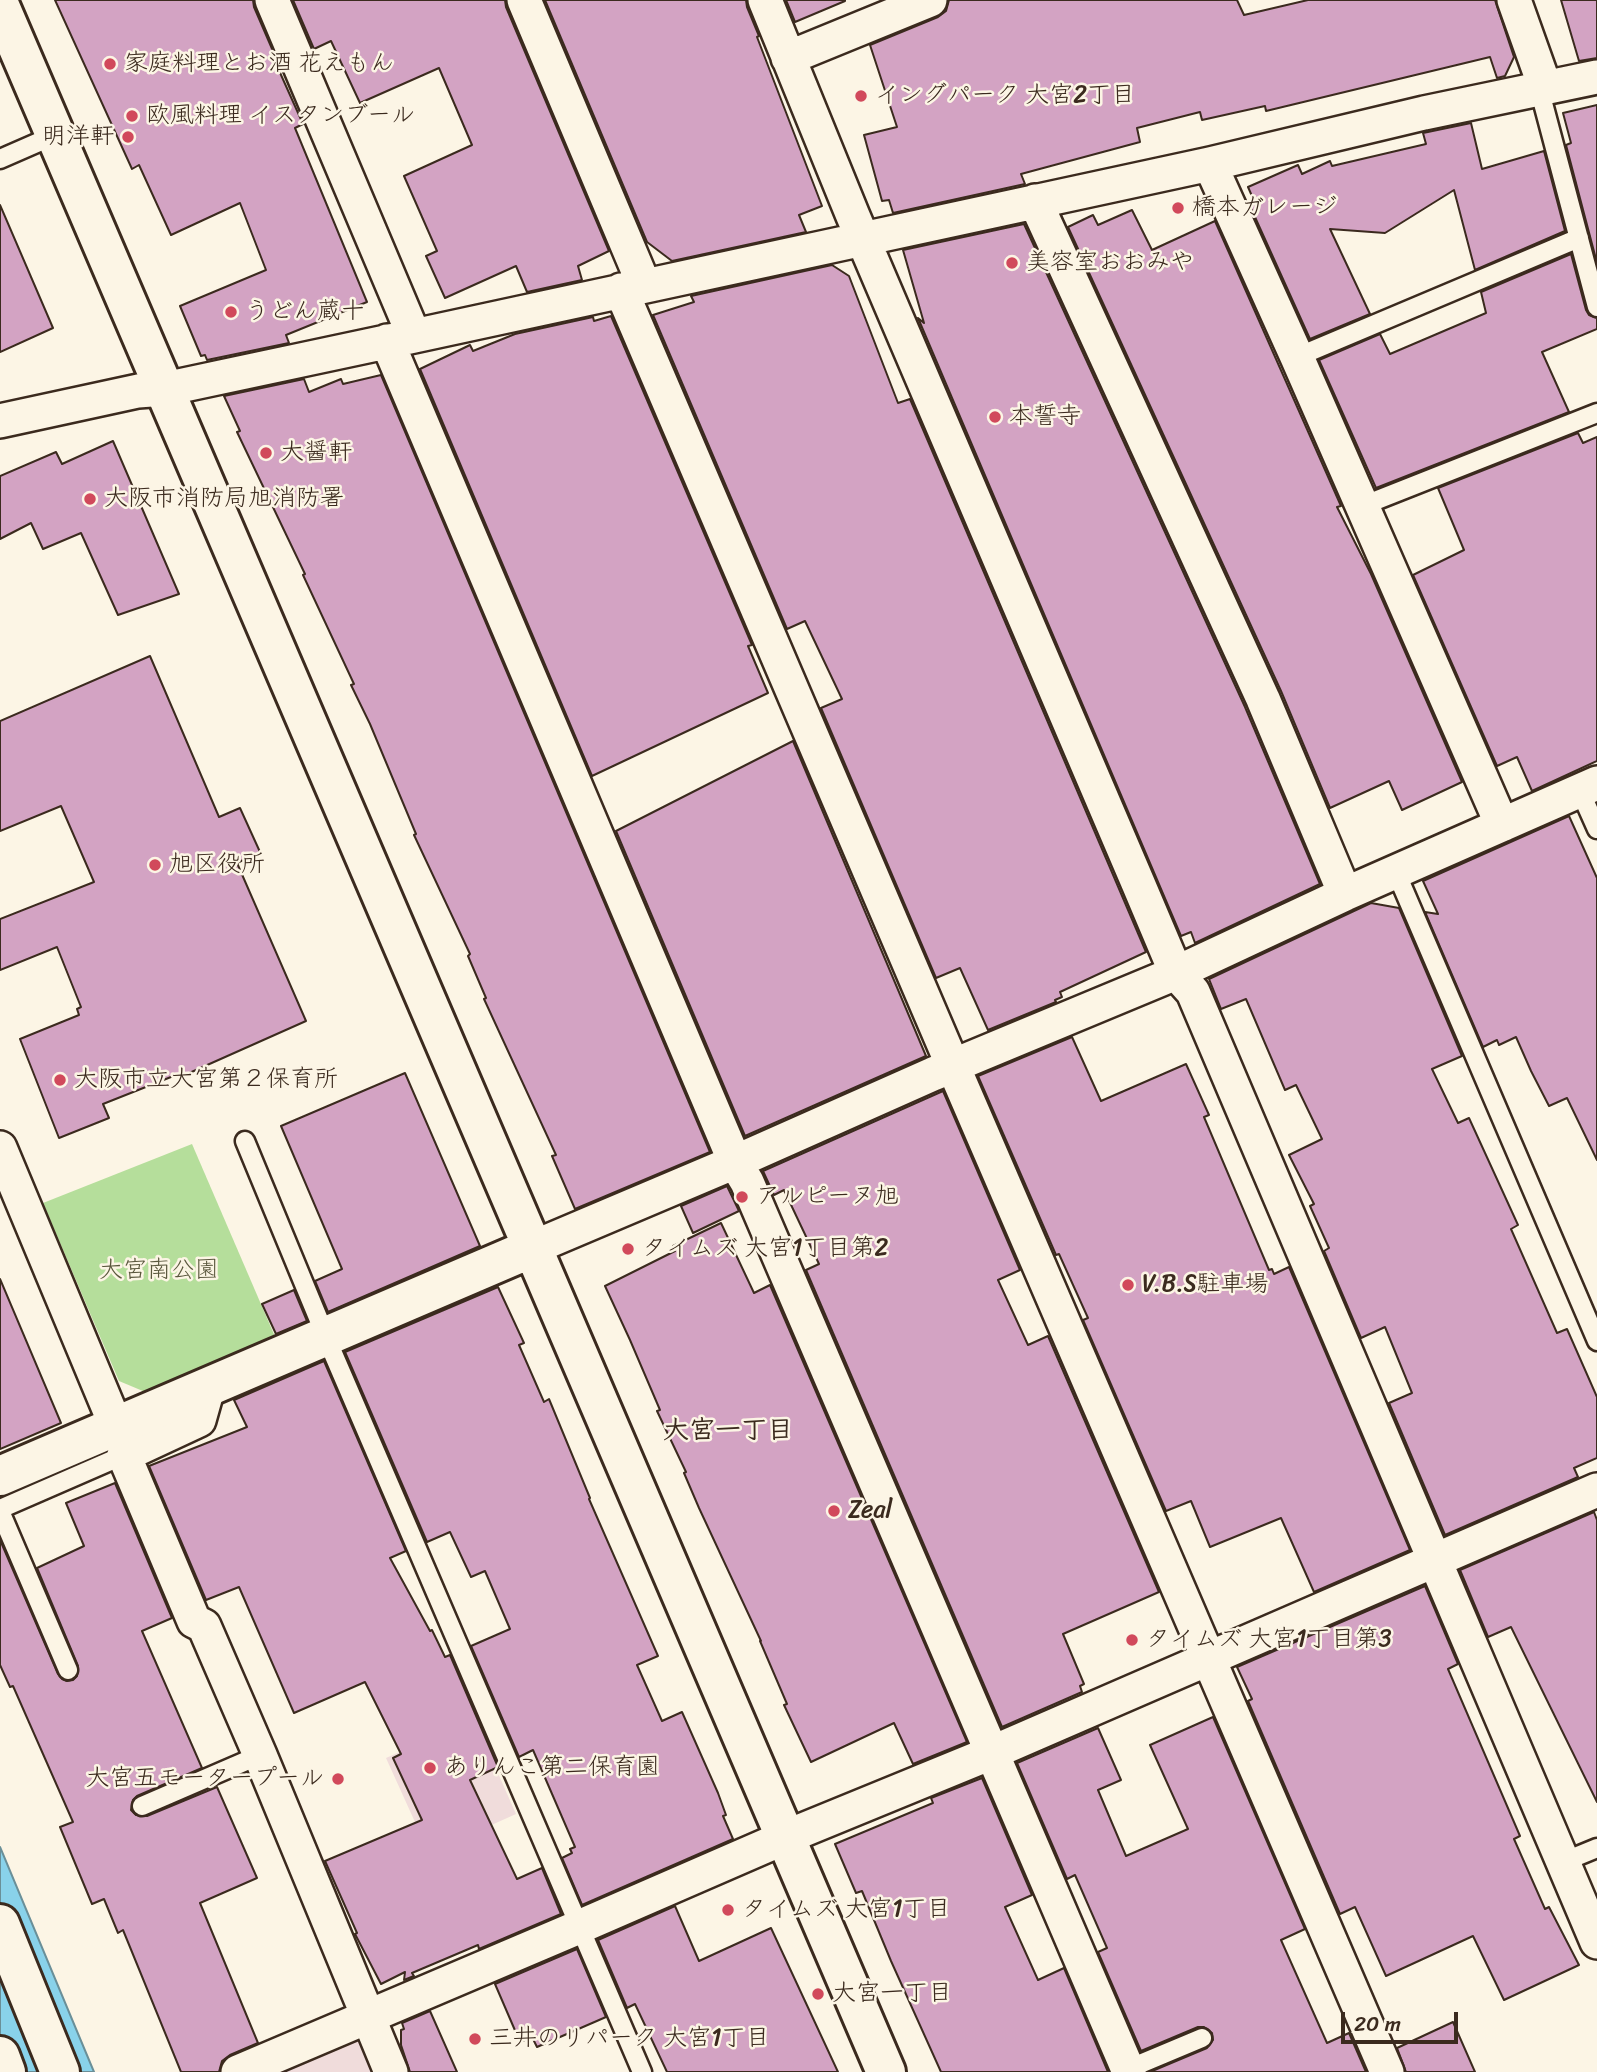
<!DOCTYPE html>
<html>
<head>
<meta charset="utf-8">
<style>
	body { margin:0 }
	#map { position:relative; width:1597px; height:2072px; overflow:hidden; background:#fcf5e5; font-family:Sriracha,sans-serif }
	canvas { display:block }
	.scale { position:absolute; left:1341px; top:2012px; width:117px; height:32px; box-sizing:border-box; border:4px solid #3b2a1e; border-top:0; padding-left:9px; font-size:21px; line-height:24px; white-space:nowrap; color:#3b2a1e; -webkit-text-stroke:5px #fcf5e5; paint-order:stroke }
</style>
</head>
<body>
<div id="map">
<canvas width="1597" height="2072"></canvas>
<div class="scale">20 m</div>
</div>
<script>
const context = document.querySelector('canvas').getContext('2d');
context.lineJoin = 'round';
function fillPath(path, color) {
  context.fillStyle = color;
  context.fill(path, 'evenodd');
}
function poly(rows) {
  const path = new Path2D();
  for (const r of rows) {
    path.moveTo(r[0], r[1]);
    for (let i = 2; i < r.length; i += 2) path.lineTo(r[i], r[i + 1]);
  }
  return path;
}
function strokePath(path, color, width, dash) {
  context.strokeStyle = color;
  context.lineWidth = width;
  context.lineCap = dash ? 'butt' : 'round';
  context.setLineDash(dash || []);
  context.stroke(path);
}
function label(font, color, halo, rows, align = 'center') {
  context.font = font + ' Sriracha,"Klee One",sans-serif';
  context.lineWidth = 5;
  context.setLineDash([]);
  context.textBaseline = 'middle';
  context.strokeStyle = halo;
  context.fillStyle = color;
  for (const [text, x, y, turn = 0] of rows) {
    context.save();
    context.translate(x, y);
    context.rotate((+turn || 0) * Math.PI / 180);
    context.textAlign = isNaN(turn) ? turn : align;
    if (halo) context.strokeText(text, 0, 0);
    context.fillText(text, 0, 0);
    context.restore();
  }
}
const built = poly([
	[474,1719,516,1814,429,1853,386,1758],
	[362,2039,376,2072,284,2072]
]);
const green = poly([
	[192,1144,276,1339,150,1394,119,1381,43,1203]
]);
const water = poly([
	[0,1847,94,2072,0,2072,0,1847]
]);
const building = poly([
	[55,0,253,0,254,7,279,65,277,66,303,124,295,128,367,302,286,335,289,343,207,360,205,355,201,356,180,306,266,270,240,203,171,235,139,165,132,169,55,0],
	[293,0,505,0,506,7,609,251,578,266,582,280,527,292,516,266,445,298,426,256,437,251,404,176,472,145,439,68,360,103,331,41,314,49,293,0],
	[545,0,746,0,747,7,759,36,757,37,822,206,799,215,806,232,672,261,647,242,545,0],
	[786,0,845,0,845,1,795,22,786,0],
	[949,0,1237,0,1244,15,1308,0,1495,0,1514,57,1505,76,1497,78,1490,57,1266,111,1265,106,1202,120,1200,112,1137,128,1140,142,1021,174,1025,184,893,213,889,200,882,201,864,135,897,127,870,45,938,17,946,11,949,0],
	[1561,0,1597,0,1597,58,1579,61,1561,0],
	[1597,105,1597,263,1566,145,1571,143,1563,113,1597,105],
	[1471,123,1482,169,1544,151,1565,231,1475,270,1454,190,1385,233,1330,229,1370,314,1310,339,1250,206,1255,203,1248,187,1298,165,1302,174,1330,161,1332,166,1426,144,1423,133,1471,123],
	[0,205,53,328,0,352,0,205],
	[1132,210,1152,250,1215,221,1341,506,1337,507,1371,574,1462,782,1402,810,1389,781,1330,808,1281,691,1068,227,1093,215,1098,225,1132,210],
	[1024,224,1245,707,1320,884,1195,943,1191,932,1181,936,918,318,924,323,903,250,1024,224],
	[1571,254,1586,310,1589,315,1597,318,1597,329,1542,352,1569,412,1376,488,1319,360,1380,334,1390,354,1486,313,1481,292,1571,254],
	[832,265,849,276,898,403,910,399,1146,952,1060,992,1062,997,1055,1000,1056,1002,988,1030,960,968,936,978,821,708,842,699,805,621,787,629,653,315,694,302,691,296,832,265],
	[611,316,752,645,748,646,768,693,592,776,420,369,470,345,473,351,515,334,593,317,594,321,611,316],
	[381,375,710,1152,575,1209,552,1156,556,1155,484,999,486,998,468,956,470,954,414,835,416,834,370,724,351,685,354,684,303,575,305,574,237,432,240,431,224,396,304,379,309,392,341,379,343,384,381,375],
	[1578,433,1583,443,1597,437,1597,761,1532,791,1517,757,1497,766,1413,575,1464,550,1438,488,1578,433],
	[113,441,179,594,118,615,81,533,43,549,31,523,0,539,0,476,56,452,62,464,113,441],
	[150,656,219,817,240,808,260,852,237,863,306,1021,178,1078,176,1075,103,1104,109,1118,59,1138,20,1039,79,1015,77,1009,81,1007,57,947,0,970,0,919,94,882,61,806,0,831,0,721,150,656],
	[793,741,926,1056,745,1136,616,831,793,741],
	[1569,816,1597,878,1597,1160,1567,1098,1549,1106,1531,1071,1516,1037,1499,1045,1497,1040,1483,1047,1425,912,1438,914,1423,881,1569,816],
	[1371,903,1399,908,1462,1056,1432,1069,1458,1123,1469,1118,1518,1225,1511,1229,1557,1333,1567,1329,1597,1397,1597,1458,1574,1468,1578,1477,1445,1535,1389,1403,1412,1393,1385,1327,1361,1338,1324,1251,1329,1248,1310,1206,1314,1204,1289,1155,1322,1139,1296,1085,1285,1090,1246,999,1221,1009,1209,979,1371,903],
	[1072,1037,1101,1101,1186,1064,1209,1115,1204,1117,1269,1270,1272,1269,1274,1274,1289,1267,1410,1550,1314,1592,1281,1518,1210,1547,1191,1501,1166,1511,1083,1320,1088,1318,1059,1254,1056,1255,978,1076,1072,1037],
	[405,1073,480,1246,328,1312,315,1281,342,1269,281,1126,405,1073],
	[943,1091,1020,1270,998,1280,1028,1345,1048,1336,1159,1592,1063,1634,1084,1684,1080,1686,1082,1692,1002,1727,806,1270,819,1264,784,1190,774,1195,763,1171,943,1091],
	[727,1186,739,1211,693,1233,681,1206,727,1186],
	[721,1223,754,1293,770,1285,967,1742,913,1764,894,1723,811,1762,784,1705,787,1704,760,1641,761,1641,699,1508,684,1473,686,1472,657,1411,660,1410,630,1340,605,1286,675,1251,673,1246,721,1223],
	[0,1279,61,1423,0,1449,0,1279],
	[498,1287,524,1343,519,1345,544,1402,549,1399,590,1498,589,1499,658,1656,637,1665,662,1721,682,1712,718,1793,726,1815,723,1816,733,1839,582,1905,562,1858,572,1853,570,1849,575,1847,533,1750,519,1757,471,1646,510,1629,485,1571,471,1577,450,1532,427,1542,345,1352,498,1287],
	[294,1290,307,1321,276,1334,262,1304,294,1290],
	[324,1361,406,1551,390,1558,430,1631,432,1630,445,1657,450,1655,498,1767,470,1780,517,1879,542,1868,561,1914,479,1949,478,1945,412,1973,414,1976,404,1980,405,1972,381,1984,355,1934,357,1933,325,1861,422,1820,393,1758,401,1754,365,1682,294,1713,239,1587,206,1600,149,1466,247,1427,234,1400,324,1361],
	[115,1483,172,1618,142,1631,202,1768,137,1796,133,1800,131,1810,136,1815,147,1816,217,1787,257,1878,200,1903,258,2043,230,2055,222,2061,219,2072,181,2072,123,1930,118,1933,104,1899,92,1904,60,1827,73,1822,13,1686,10,1687,0,1665,0,1540,58,1674,62,1679,67,1681,73,1680,77,1676,78,1666,37,1568,84,1546,66,1503,115,1483],
	[1594,1512,1597,1520,1597,1802,1511,1627,1488,1637,1460,1570,1594,1512],
	[1425,1586,1458,1664,1448,1669,1520,1836,1514,1839,1545,1909,1549,1907,1579,1965,1504,2000,1473,1936,1386,1976,1355,1907,1340,1914,1248,1701,1252,1699,1237,1667,1425,1586],
	[1213,1717,1305,1929,1281,1940,1327,2043,1349,2033,1366,2072,1150,2072,1207,2048,1213,2040,1212,2033,1204,2027,1198,2027,1141,2051,1098,1952,1107,1948,1075,1875,1067,1879,1017,1763,1098,1728,1121,1780,1098,1790,1126,1856,1188,1829,1150,1745,1213,1717],
	[982,1778,1032,1895,1005,1907,1038,1980,1064,1968,1108,2072,941,2072,891,1961,862,1891,856,1893,835,1844,933,1803,931,1798,982,1778],
	[675,1906,699,1961,771,1928,838,2072,667,2072,635,2004,627,2008,598,1940,675,1906],
	[577,1949,606,2017,537,2047,532,2037,520,2042,495,1984,577,1949],
	[430,2011,457,2072,410,2072,401,2045,401,2030,404,2029,402,2023,430,2011],
	[1453,2022,1475,2072,1406,2072,1397,2048,1453,2022]
]);
const lane = poly([
	[1539,88,1597,307],
	[0,159,55,135],
	[1297,357,1579,238],
	[1362,506,1597,413],
	[1580,791,1597,829],
	[1396,872,1597,1341],
	[245,1141,326,1337,642,2072],
	[0,1509,124,1455],
	[0,1511,68,1670],
	[142,1806,260,1755],
	[1563,1862,1597,1848],
	[1128,2069,1202,2038]
]);
const street = poly([
	[272,0,414,336],
	[524,0,644,285],
	[765,0,853,216,1138,883,1176,973,1193,992,1597,1942],
	[1514,0,1545,87],
	[788,58,930,0],
	[1210,164,1297,357,1502,825],
	[1035,201,1263,699,1345,894],
	[621,290,953,1066,1387,2072],
	[387,341,735,1162,747,1182,1129,2072],
	[0,421,138,391,165,389,414,336,1210,164,1424,113,1597,77],
	[0,1148,116,1426],
	[532,1248,735,1162,933,1074,1176,973,1345,894,1597,783],
	[208,1388,199,1420,124,1455,194,1621,204,1626,260,1755,391,2072],
	[238,2072,579,1927,786,1837,991,1753,1597,1490]
]);
const secondary = poly([
	[0,6,886,2072],
	[0,1476,532,1248]
]);
const highway = poly([
	[0,1924,60,2072],
	[0,2056,6,2072]
]);
const markers = [
	[110,64,7,"#d1495b"],
	[861,96,7,"#d1495b"],
	[132,116,7,"#d1495b"],
	[128,137,7,"#d1495b"],
	[1178,208,7,"#d1495b"],
	[1012,263,7,"#d1495b"],
	[231,312,7,"#d1495b"],
	[995,417,7,"#d1495b"],
	[266,453,7,"#d1495b"],
	[90,499,7,"#d1495b"],
	[155,865,7,"#d1495b"],
	[60,1080,7,"#d1495b"],
	[742,1197,7,"#d1495b"],
	[628,1249,7,"#d1495b"],
	[1128,1285,7,"#d1495b"],
	[834,1511,7,"#d1495b"],
	[1132,1640,7,"#d1495b"],
	[430,1768,7,"#d1495b"],
	[338,1779,7,"#d1495b"],
	[728,1910,7,"#d1495b"],
	[818,1994,7,"#d1495b"],
	[475,2039,7,"#d1495b"]
];
const poiNames = [
	["家庭料理とお酒 花えもん",124,64],
	["イングパーク 大宮2丁目",875,96],
	["欧風料理 イスタンブール",146,116],
	["明洋軒",114,137,"right"],
	["橋本ガレージ",1192,208],
	["美容室おおみや",1026,263],
	["うどん蔵十",245,312],
	["本誓寺",1009,417],
	["大醤軒",280,453],
	["大阪市消防局旭消防署",104,499],
	["旭区役所",169,865],
	["大阪市立大宮第２保育所",74,1080],
	["アルピーヌ旭",756,1197],
	["タイムズ 大宮1丁目第2",642,1249],
	["V.B.S駐車場",1142,1285],
	["Zeal",848,1511],
	["タイムズ 大宮1丁目第3",1146,1640],
	["ありんこ第二保育園",444,1768],
	["大宮五モータープール",324,1779,"right"],
	["タイムズ 大宮1丁目",742,1910],
	["大宮一丁目",832,1994],
	["三井のリパーク 大宮1丁目",489,2039]
];
const parkNames = [
	["大宮南公園",159,1271]
];
const neighbourhoodNames = [
	["大宮一丁目",728,1431]
];
fillPath(built, '#f0dcdb');
fillPath(green, '#b5de9b');
fillPath(water, '#89d2ea');
strokePath(water, '#6a8f98', 2);
fillPath(building, '#d3a3c3');
strokePath(building, '#3b2a1e', 2);
strokePath(lane, '#3b2a1e', 23);
strokePath(street, '#3b2a1e', 38);
strokePath(secondary, '#3b2a1e', 44);
strokePath(highway, '#3b2a1e', 44);
strokePath(lane, '#fcf5e5', 18);
strokePath(street, '#fcf5e5', 33);
strokePath(secondary, '#fcf5e5', 38);
strokePath(highway, '#fcf5e5', 38);
for (const [x, y, r, color] of markers) {
  const dot = new Path2D();
  dot.arc(x, y, r, 0, 2 * Math.PI);
  context.fillStyle = color;
  context.fill(dot);
  strokePath(dot, '#fcf5e5', 2.5);
}
label('24px', '#3b2a1e', '#fcf5e5', poiNames, 'left');
label('24px', '#5a573d', '#fcf5e5', parkNames);
label('bold 26px', '#3b2a1e', '#fcf5e5', neighbourhoodNames);
</script>
</body>
</html>
